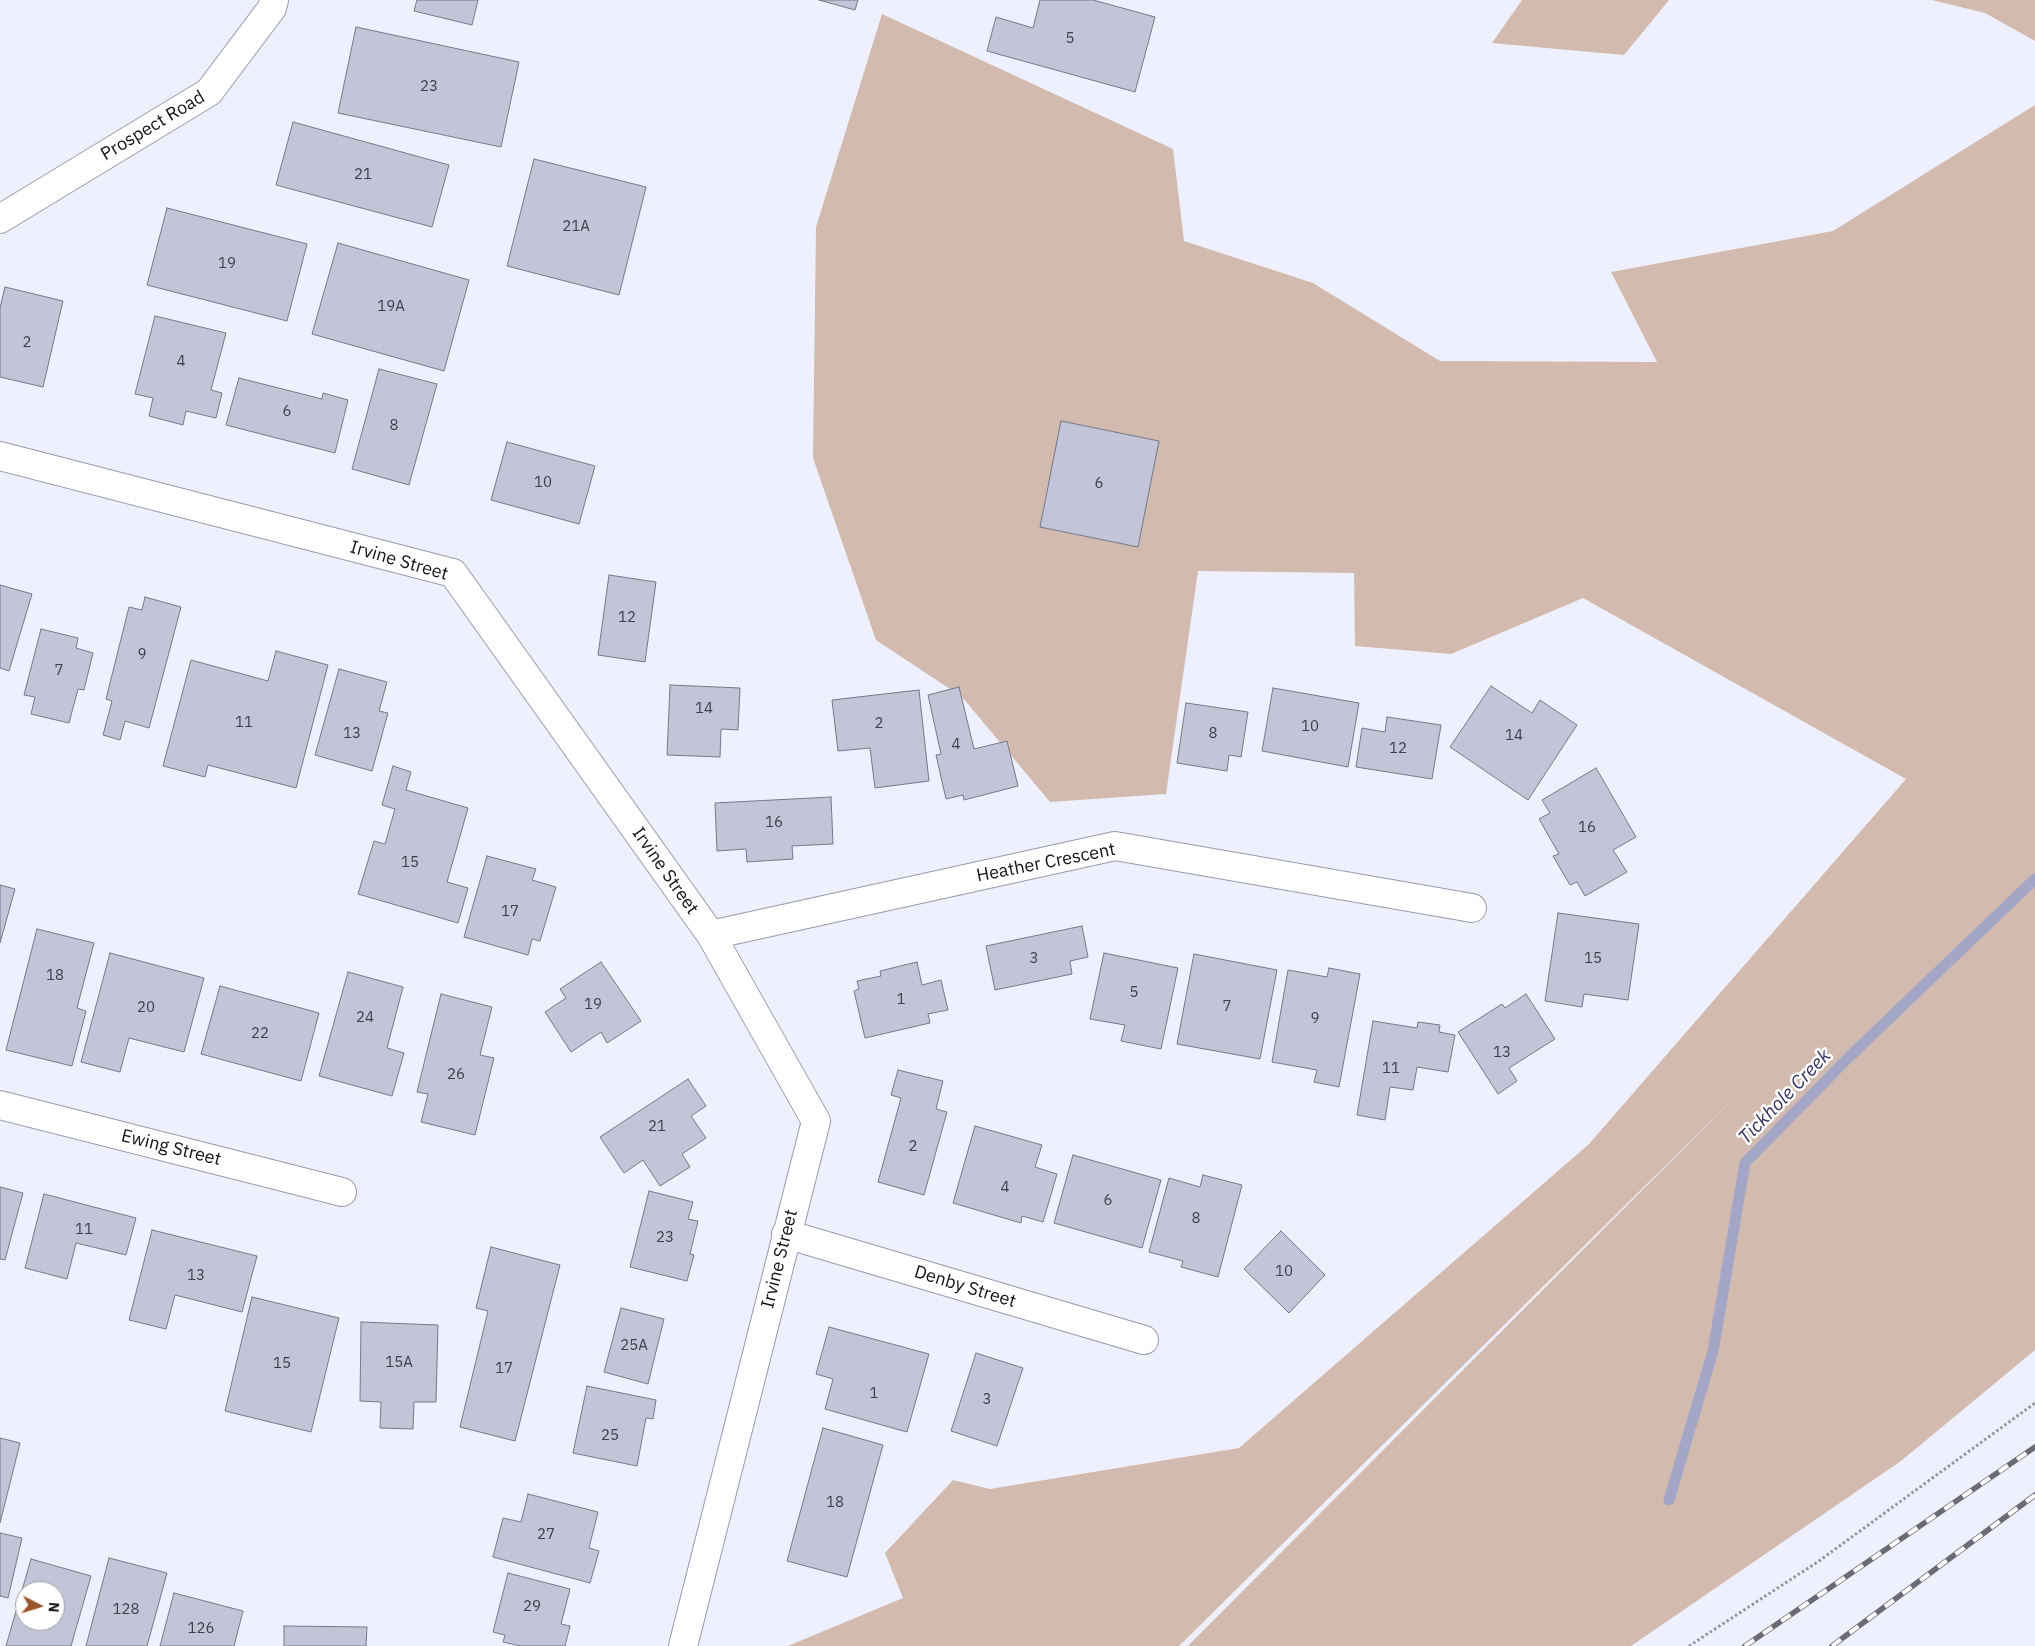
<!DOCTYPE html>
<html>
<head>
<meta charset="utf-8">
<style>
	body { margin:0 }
	#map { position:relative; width:2035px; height:1646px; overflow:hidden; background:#eff0fd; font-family:"IBM Plex Sans",sans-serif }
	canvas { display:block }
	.north { position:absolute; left:15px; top:1581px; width:50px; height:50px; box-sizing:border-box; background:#fff; border:1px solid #a0a0a3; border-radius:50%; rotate:95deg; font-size:14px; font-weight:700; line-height:20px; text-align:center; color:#121219 }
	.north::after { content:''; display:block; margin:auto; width:18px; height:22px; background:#9b552d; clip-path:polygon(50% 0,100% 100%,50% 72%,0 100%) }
</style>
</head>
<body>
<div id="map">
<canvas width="2035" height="1646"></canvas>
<div class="north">N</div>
</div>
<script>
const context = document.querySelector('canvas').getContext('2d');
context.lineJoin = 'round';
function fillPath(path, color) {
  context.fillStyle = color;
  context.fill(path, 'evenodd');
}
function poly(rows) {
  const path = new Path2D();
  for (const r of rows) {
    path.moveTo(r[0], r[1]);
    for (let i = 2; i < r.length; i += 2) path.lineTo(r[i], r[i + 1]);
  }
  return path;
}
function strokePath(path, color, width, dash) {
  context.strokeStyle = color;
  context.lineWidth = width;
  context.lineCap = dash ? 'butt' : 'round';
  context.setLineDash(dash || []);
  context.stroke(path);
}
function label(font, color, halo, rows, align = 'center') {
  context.font = font + ' "IBM Plex Sans",sans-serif';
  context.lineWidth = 5;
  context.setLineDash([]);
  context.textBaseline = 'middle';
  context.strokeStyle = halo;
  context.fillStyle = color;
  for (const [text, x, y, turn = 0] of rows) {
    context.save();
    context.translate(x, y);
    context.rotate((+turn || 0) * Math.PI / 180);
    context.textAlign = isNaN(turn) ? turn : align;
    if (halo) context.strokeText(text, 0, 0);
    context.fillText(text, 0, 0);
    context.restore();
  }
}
const green = poly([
	[1522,0,1669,0,1624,55,1492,43],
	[1932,0,2035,0,2035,41,1985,13],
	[882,14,1173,149,1184,241,1313,283,1440,361,1657,362,1611,272,1833,231,2035,105,2035,1350,1901,1461,1631,1646,1188,1646,1737,1095,1179,1646,788,1646,903,1598,885,1553,953,1480,990,1489,1239,1448,1589,1144,1906,779,1583,598,1451,654,1355,646,1354,573,1198,571,1166,794,1050,802,962,697,876,640,813,458,816,227]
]);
const stream = poly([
	[1669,1500,1713,1351,1745,1163,1847,1059,2035,879]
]);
const building = poly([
	[417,0,478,0,472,25,414,11,417,0],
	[819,0,858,0,855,10,819,0],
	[1040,0,1093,0,1155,17,1135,92,987,51,996,17,1033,28,1040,0],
	[356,27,519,62,501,147,338,113,356,27],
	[293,122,449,165,432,227,276,185,293,122],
	[534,159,646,187,619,295,507,266,534,159],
	[167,208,307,244,287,321,147,285,167,208],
	[338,243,469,280,444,371,312,334,338,243],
	[5,287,63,301,43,387,0,377,0,308,5,287],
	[155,316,226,333,211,390,222,393,216,418,186,411,183,425,149,416,153,398,135,394,155,316],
	[379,369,437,384,409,485,352,469,379,369],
	[239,378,322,399,323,393,348,400,335,453,226,425,239,378],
	[1061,421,1159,441,1138,547,1040,527,1061,421],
	[507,442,595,466,579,524,491,500,507,442],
	[609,575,656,582,645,662,598,655,609,575],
	[0,585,32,594,9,671,0,668,0,585],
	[145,597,181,607,149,728,125,721,120,740,103,735,112,701,106,699,129,607,142,610,145,597],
	[41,629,78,638,76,648,93,653,84,690,78,689,69,723,31,714,35,697,24,695,41,629],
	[276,651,328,665,296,788,208,765,205,777,163,766,191,660,268,681,276,651],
	[339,669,387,682,379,711,388,713,372,771,315,755,339,669],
	[670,685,740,688,738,730,721,729,720,757,667,755,670,685],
	[1491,686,1532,713,1540,700,1577,725,1528,800,1450,747,1491,686],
	[959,687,974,749,1007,741,1018,786,964,800,963,795,946,799,936,755,941,754,928,695,959,687],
	[1273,688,1359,703,1348,767,1262,751,1273,688],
	[919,690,929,781,875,788,870,748,838,751,832,700,919,690],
	[1186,703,1248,712,1241,757,1229,755,1227,771,1177,763,1186,703],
	[1387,717,1441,725,1432,779,1356,767,1362,728,1385,732,1387,717],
	[393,766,411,772,406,790,468,808,447,882,468,888,458,923,358,894,374,841,385,844,395,809,382,805,393,766],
	[1596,768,1636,837,1613,850,1627,872,1585,896,1577,882,1570,885,1553,856,1559,854,1539,819,1550,813,1542,800,1596,768],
	[831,797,833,844,792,846,793,859,747,862,746,849,717,851,715,803,831,797],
	[487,856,536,869,532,880,556,887,540,941,532,939,528,955,464,937,487,856],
	[0,885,15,889,0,943,0,885],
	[1558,913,1639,924,1628,1000,1584,994,1582,1007,1545,1001,1558,913],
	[1082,926,1088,957,1070,961,1072,974,995,990,986,946,1082,926],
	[37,929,94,943,77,1008,86,1011,72,1066,6,1050,37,929],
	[110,953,204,978,184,1052,129,1038,120,1072,81,1062,110,953],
	[1104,953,1178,968,1161,1049,1121,1041,1125,1025,1090,1019,1104,953],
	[1194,954,1277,970,1260,1059,1177,1044,1194,954],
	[601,962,641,1021,607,1043,601,1032,571,1052,545,1012,566,998,560,989,601,962],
	[917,962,922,985,941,980,948,1010,928,1014,930,1023,865,1038,854,991,859,989,857,981,881,976,880,971,917,962],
	[1329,968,1360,974,1339,1087,1314,1082,1317,1070,1272,1062,1288,970,1327,977,1329,968],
	[348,972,403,987,387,1048,404,1053,392,1096,319,1076,348,972],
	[220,986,319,1013,301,1081,201,1054,220,986],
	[441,994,492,1007,480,1055,494,1058,475,1135,421,1122,428,1094,417,1092,441,994],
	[1526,994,1555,1039,1509,1068,1517,1081,1498,1094,1458,1032,1502,1004,1505,1008,1526,994],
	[1373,1021,1417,1028,1418,1022,1440,1025,1439,1032,1455,1035,1448,1072,1417,1067,1413,1090,1390,1087,1385,1120,1357,1115,1373,1021],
	[898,1070,943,1081,936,1109,947,1112,924,1195,878,1182,901,1098,891,1095,898,1070],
	[688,1079,706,1106,691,1116,706,1138,682,1154,690,1167,660,1186,643,1160,624,1173,600,1137,688,1079],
	[975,1126,1042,1145,1035,1167,1057,1174,1043,1222,1022,1216,1021,1223,953,1203,975,1126],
	[1073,1155,1161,1180,1142,1248,1054,1223,1073,1155],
	[1203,1175,1242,1185,1218,1277,1181,1267,1183,1261,1149,1252,1169,1178,1200,1187,1203,1175],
	[0,1187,23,1193,5,1260,0,1259,0,1187],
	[649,1191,693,1202,688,1219,698,1221,690,1254,694,1255,687,1281,630,1267,649,1191],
	[44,1194,136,1218,126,1255,76,1243,67,1279,25,1268,44,1194],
	[152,1230,257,1256,242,1312,175,1295,166,1329,129,1320,152,1230],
	[1281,1231,1325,1275,1289,1313,1244,1269,1281,1231],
	[491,1247,560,1265,515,1441,460,1427,488,1311,476,1308,491,1247],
	[252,1297,339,1318,311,1432,225,1411,252,1297],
	[621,1308,664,1319,648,1384,604,1372,621,1308],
	[361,1322,438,1325,436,1402,414,1402,413,1429,380,1428,381,1402,360,1401,361,1322],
	[829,1327,929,1354,907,1432,825,1409,833,1379,816,1374,829,1327],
	[976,1353,1023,1368,997,1446,951,1431,976,1353],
	[587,1386,656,1400,653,1419,646,1418,637,1466,573,1453,587,1386],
	[823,1428,883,1445,847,1577,787,1561,823,1428],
	[0,1438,20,1443,0,1523,0,1438],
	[528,1494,598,1512,589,1548,599,1551,590,1583,493,1557,503,1518,521,1522,528,1494],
	[0,1533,22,1538,8,1598,0,1596,0,1533],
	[109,1558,167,1573,147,1646,86,1646,109,1558],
	[31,1559,91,1576,71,1646,6,1646,31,1559],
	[25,1591,55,1591,55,1621,25,1621,25,1591],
	[508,1573,570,1589,561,1624,570,1626,565,1646,521,1646,503,1642,505,1635,493,1632,508,1573],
	[174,1593,243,1611,234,1646,160,1646,174,1593],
	[284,1626,367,1627,366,1646,284,1646,284,1626]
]);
const path = poly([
	[1689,1646,1819,1561,2035,1403]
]);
const minor = poly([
	[0,219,209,92,272,8,274,0],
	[0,456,453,573,711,935,816,1121,683,1646],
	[711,935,1115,846,1472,908],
	[0,1105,342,1192],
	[786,1234,1144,1340]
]);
const rail = poly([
	[1745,1646,2035,1447],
	[1832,1646,2035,1495]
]);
const numberNames = [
	["5",1070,39],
	["23",429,87],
	["21",363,175],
	["21A",576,227],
	["19",227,264],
	["19A",391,307],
	["2",27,343],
	["4",181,362],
	["6",287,412],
	["8",394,426],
	["10",543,483],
	["6",1099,484],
	["12",627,618],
	["9",142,655],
	["7",59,671],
	["14",704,709],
	["11",244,723],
	["2",879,724],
	["10",1310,727],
	["13",352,734],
	["8",1213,734],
	["14",1514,736],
	["4",956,745],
	["12",1398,749],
	["16",774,823],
	["16",1587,828],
	["15",410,863],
	["17",510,912],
	["3",1034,959],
	["15",1593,959],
	["18",55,976],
	["5",1134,993],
	["1",901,1000],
	["19",593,1005],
	["7",1227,1007],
	["20",146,1008],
	["24",365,1018],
	["9",1315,1019],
	["22",260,1034],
	["13",1502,1053],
	["11",1391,1069],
	["26",456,1075],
	["21",657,1127],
	["2",913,1147],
	["4",1005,1188],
	["6",1108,1201],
	["8",1196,1219],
	["11",84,1230],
	["23",665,1238],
	["10",1284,1272],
	["13",196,1276],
	["25A",634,1346],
	["15A",399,1363],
	["15",282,1364],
	["17",504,1369],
	["1",874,1394],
	["3",987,1400],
	["25",610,1436],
	["18",835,1503],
	["27",546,1535],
	["29",532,1607],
	["128",126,1610],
	["126",201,1629]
];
const streetNames = [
	["Prospect Road",153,126,-31],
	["Irvine Street",399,561,16],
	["Heather Crescent",1046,863,-11],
	["Irvine Street",665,871,55],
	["Ewing Street",171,1148,14],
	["Irvine Street",780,1259,-76],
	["Denby Street",965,1287,17]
];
const waterNames = [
	["Tickhole Creek",1785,1097,-46]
];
fillPath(green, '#d2baae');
strokePath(stream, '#a3a6c7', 11);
fillPath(building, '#c2c4d8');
strokePath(building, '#76778a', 1);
strokePath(minor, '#989aad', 30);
strokePath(path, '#9495a0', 3, [2.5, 2.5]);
strokePath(minor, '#fff', 28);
strokePath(rail, '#6b6b75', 5.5);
strokePath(rail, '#fff', 4, [11]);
label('15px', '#3e3e49', null, numberNames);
label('18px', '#121219', '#fff', streetNames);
label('italic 19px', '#31315e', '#fff', waterNames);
</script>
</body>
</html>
